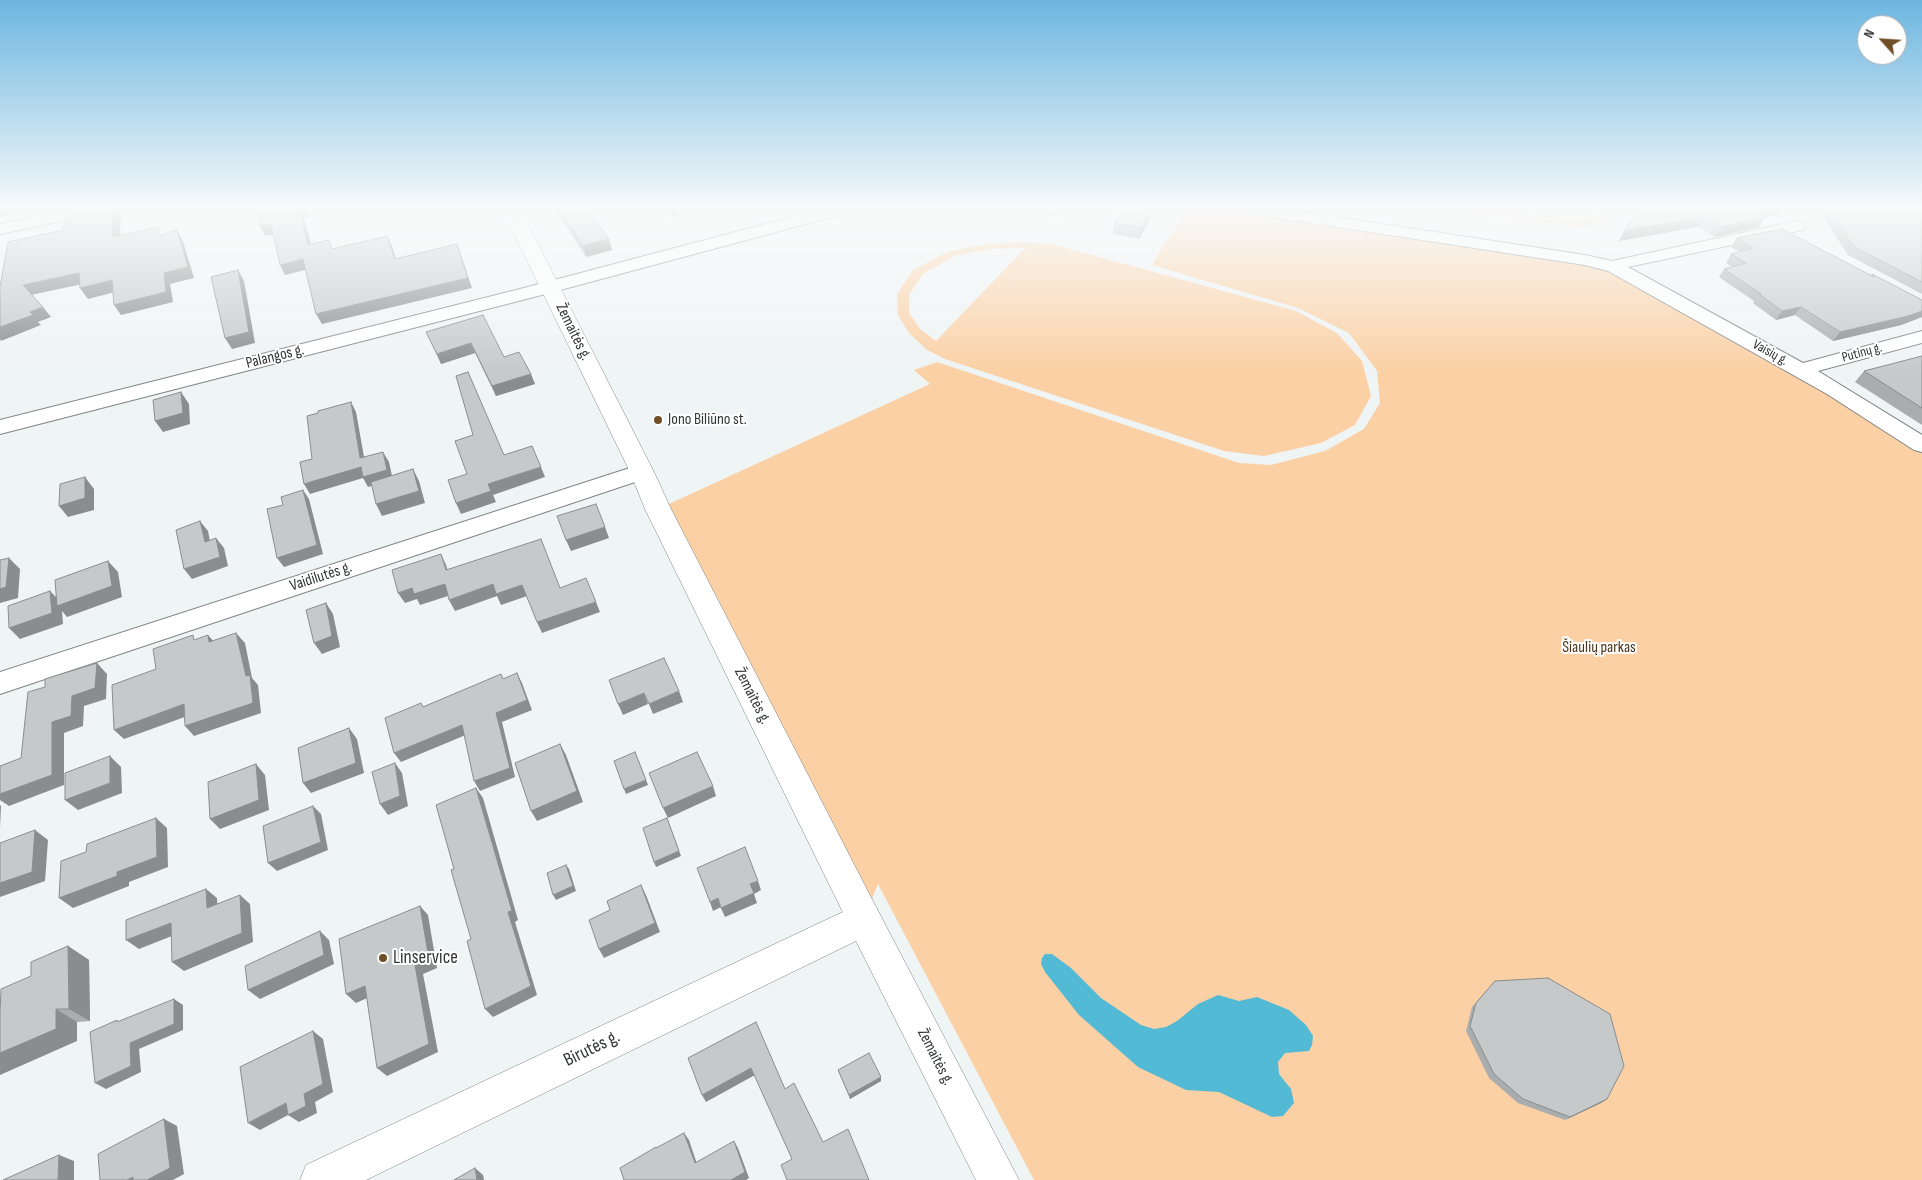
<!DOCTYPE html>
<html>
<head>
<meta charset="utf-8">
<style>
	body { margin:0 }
	#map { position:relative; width:1922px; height:1180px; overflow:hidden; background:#eff4f5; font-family:"Sofia Sans Condensed",sans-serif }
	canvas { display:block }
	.north { position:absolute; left:1857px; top:15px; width:50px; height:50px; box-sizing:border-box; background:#fff; border:1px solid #aeafaf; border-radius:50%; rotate:296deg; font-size:14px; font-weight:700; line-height:20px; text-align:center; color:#343636 }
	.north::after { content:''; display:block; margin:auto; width:18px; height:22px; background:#704e26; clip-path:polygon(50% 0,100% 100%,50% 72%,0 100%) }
</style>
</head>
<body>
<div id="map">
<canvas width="1922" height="1180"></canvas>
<div class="north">N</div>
</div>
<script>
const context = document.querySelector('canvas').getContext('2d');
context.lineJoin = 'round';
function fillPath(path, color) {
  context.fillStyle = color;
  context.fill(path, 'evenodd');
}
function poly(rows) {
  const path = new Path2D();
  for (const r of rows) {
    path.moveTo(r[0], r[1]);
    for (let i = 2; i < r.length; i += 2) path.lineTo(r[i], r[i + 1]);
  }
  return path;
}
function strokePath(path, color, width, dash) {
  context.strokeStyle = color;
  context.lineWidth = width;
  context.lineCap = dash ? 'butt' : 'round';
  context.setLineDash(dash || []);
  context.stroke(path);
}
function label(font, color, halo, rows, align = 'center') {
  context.font = font + ' "Sofia Sans Condensed",sans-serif';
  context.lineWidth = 4;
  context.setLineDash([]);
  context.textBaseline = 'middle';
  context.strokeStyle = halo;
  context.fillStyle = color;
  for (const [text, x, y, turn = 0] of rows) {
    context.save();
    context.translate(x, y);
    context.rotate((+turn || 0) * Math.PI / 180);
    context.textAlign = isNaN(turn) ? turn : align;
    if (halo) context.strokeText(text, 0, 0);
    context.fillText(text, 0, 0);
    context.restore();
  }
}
const green = poly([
	[1186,209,1253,209,1602,264,1922,445,1922,1180,1034,1180,878,884,864,919,658,509,930,384,914,370,937,362,1239,463,1271,465,1325,451,1364,429,1380,403,1377,371,1349,333,1298,308,1152,265],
	[1414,209,1470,209,1580,219,1594,217,1603,209,1613,209,1613,212,1602,223,1584,227],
	[1021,242,1052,244,1296,311,1337,333,1362,361,1371,396,1355,425,1321,443,1264,456,1224,451,945,359,927,350,909,333,898,315,897,294,913,270,949,251,989,244],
	[1025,248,936,341,920,329,909,313,909,295,923,274,955,256,991,249]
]);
const water = poly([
	[1045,954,1052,954,1071,968,1101,998,1141,1025,1154,1029,1166,1027,1177,1021,1198,1004,1218,995,1239,1001,1257,997,1289,1010,1306,1025,1313,1036,1312,1045,1309,1051,1285,1053,1278,1062,1279,1074,1291,1089,1294,1103,1283,1116,1272,1117,1219,1092,1186,1090,1138,1067,1079,1015,1045,972,1041,964,1042,958]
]);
const minor = poly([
	[73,209,105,209,103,213,97,214,0,234,0,224,73,209],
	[822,209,849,209,847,213,538,296,0,434,0,420,524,288,822,209],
	[1245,209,1285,209,1585,255,1612,261,1797,221,1803,222,1806,226,1803,230,1628,267,1803,363,1922,331,1922,343,1818,371,1922,435,1922,452,1914,450,1827,394,1608,271,1585,265,1253,214,1247,213,1245,209],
	[642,464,650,467,653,472,650,477,0,694,0,672,642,464]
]);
const secondary = poly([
	[502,209,520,209,654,472,671,509,876,907,882,919,876,931,864,936,852,931,645,509,630,472,502,209]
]);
const primary = poly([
	[864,902,876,907,1019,1180,976,1180,856,941,366,1180,300,1180,306,1165,864,902]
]);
const wall = poly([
	[555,209,588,209,609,239,612,250,586,257],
	[665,209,703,209,670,217],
	[1028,209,1063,209,1058,218,1028,212],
	[1638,209,1777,215,1764,218,1759,227,1715,237,1698,227,1619,241,1624,231],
	[1818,209,1922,209,1922,294,1848,255],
	[1149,221,1139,239,1113,234,1114,223],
	[1737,238,1871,275,1872,274,1922,300,1922,317,1901,325,1833,341,1795,315,1776,320,1753,303,1754,301,1719,277,1724,269,1732,267,1726,263,1731,254,1740,252,1731,247],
	[426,332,504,357,535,384,496,396,475,353,441,364],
	[1922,356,1922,425,1855,382,1864,371],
	[68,946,89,960,90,1021,77,1022,77,1041,31,976],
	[1495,981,1607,1099,1601,1103,1565,1120,1518,1103,1489,1078,1466,1031,1472,1007],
	[838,1070,881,1077,881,1081,850,1099]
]);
const shadedWall = poly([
	[0,209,13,209,12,214,0,217],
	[114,209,117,209,121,215,119,247,112,237],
	[299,209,308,209,310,217,304,218,314,255,308,245],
	[669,209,703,209,670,217],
	[1058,209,1063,209,1058,218],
	[1769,209,1781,209,1777,215,1764,218,1759,227,1715,237,1721,227,1754,212],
	[1151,211,1149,221,1139,239,1141,228],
	[1703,217,1698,227,1619,241,1624,231],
	[271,224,276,234,265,236,260,226],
	[177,230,183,241,194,278,170,284,173,302,121,315,114,305,164,273],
	[387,236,392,246,399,269,395,259],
	[609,239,612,250,586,257,583,246],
	[457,244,472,288,322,324,316,314],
	[303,259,309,269,285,275,280,265],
	[238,270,244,281,255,343,232,349,225,338],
	[79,273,87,283,31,295,23,285],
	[112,280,119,291,88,299,80,288],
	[43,307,51,317,38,322,41,325,1,341,0,339,0,327,30,312],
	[1801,307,1795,315,1776,320,1782,311],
	[1922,311,1922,317,1901,325,1833,341,1840,332],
	[471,343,475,353,441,364,437,354],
	[531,374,535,384,496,396,492,386],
	[181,392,189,404,190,424,163,432,155,421],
	[351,402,356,412,366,468,360,458],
	[383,452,389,462,393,480,368,487,363,478,310,494,304,484],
	[541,467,545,477,493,495,496,502,461,514,456,503,488,484],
	[413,469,419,481,425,503,382,516,376,504],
	[85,477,94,489,94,510,68,517,59,506],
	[303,490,309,499,323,554,284,567,277,558],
	[200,521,208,531,212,552,205,542],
	[605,527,609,538,571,551,566,540],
	[216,538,224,548,228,566,192,579,184,569],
	[441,554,446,565,451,581,446,570],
	[9,558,20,569,18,598,0,603,0,589],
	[108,561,118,572,122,597,67,617,62,611,63,624,20,639,9,628,50,591,61,602],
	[445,584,451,595,420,605,417,599,405,603,398,593,412,588],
	[493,584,522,585,527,596,501,605,497,596,455,611,449,600],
	[596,602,600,612,542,633,537,622],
	[326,603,333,614,340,647,322,654,314,643],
	[236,633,245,643,252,678,258,685,261,713,194,736,185,726,246,676],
	[208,635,217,645,209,642],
	[97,663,107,674,106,699,84,706,83,726,64,733,64,785,9,806,0,800,0,794,52,722],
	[517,673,522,683,532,710,502,722,515,777,480,791,474,781,496,713],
	[679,691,683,702,653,714,649,704],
	[644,693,648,704,623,715,618,704],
	[184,704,193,714,124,739,114,730],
	[462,725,468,734,401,762,394,753],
	[349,728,357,739,364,773,311,793,303,783],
	[560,744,566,755,583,802,537,821,531,811],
	[635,752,648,785,626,794,624,789],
	[110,756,121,767,122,793,78,810,65,800],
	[395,763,402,773,408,806,388,815,380,804],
	[256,764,265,775,269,810,220,829,210,819],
	[713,786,716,796,668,818,663,808],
	[476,788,483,798,518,920,515,922,537,995,493,1017,485,1009,508,912],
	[0,805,1,806,0,828],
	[313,806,321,814,328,850,277,871,268,863],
	[156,818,167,828,168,867,129,882,129,886,73,908,59,898,117,872],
	[667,818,681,856,656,867,654,862],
	[35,830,48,840,45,881,0,897,0,883],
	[566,865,569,869,576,891,556,900,553,895],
	[758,881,761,890,754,894,757,903,725,917,721,908,750,884],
	[641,885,646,895,660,932,604,958,599,949],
	[206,889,217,898,218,917,207,908],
	[240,895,250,904,253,942,184,971,172,962],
	[718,898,721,907,713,911,710,902],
	[420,906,428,915,437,968,423,974,438,1052,387,1076,377,1068,415,965],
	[171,923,182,932,139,949,126,940],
	[320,931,329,940,334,964,260,999,248,990],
	[68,946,89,960,90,1021,69,1009],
	[365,986,374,995,356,1003,346,994],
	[174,999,183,1005,183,1030,139,1049,141,1072,106,1089,95,1083,130,1043],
	[56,1009,77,1022,77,1041,0,1075,0,1053],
	[313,1031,323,1039,333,1092,315,1102,317,1113,299,1122,288,1115,260,1130,248,1123,304,1094],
	[751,1068,755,1075,706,1102,702,1095],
	[881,1077,881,1081,850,1099,849,1095],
	[1607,1099,1601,1103,1565,1120,1570,1117],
	[164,1119,177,1126,184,1174,173,1180,147,1180],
	[684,1133,689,1140,699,1170,695,1163],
	[734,1141,738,1148,749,1178,746,1180,731,1180],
	[59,1155,74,1161,74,1180,58,1180],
	[475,1168,483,1175,484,1180,477,1180],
	[133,1177,141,1180,127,1180]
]);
const building = poly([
	[92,209,114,209,112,237,158,227,160,235,177,230,188,267,164,273,166,292,114,305,112,280,80,288,79,273,23,285,43,307,30,312,33,315,0,327,0,287,8,242,63,230,66,214,92,209],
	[256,209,299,209,308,245,329,240,332,249,387,236,395,259,457,244,468,278,316,314,303,259,280,265,271,224,260,226,256,209],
	[559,209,588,209,609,239,583,246,559,209],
	[1123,209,1140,209,1151,211,1141,228,1114,223,1123,209],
	[1638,209,1769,209,1754,212,1765,218,1721,227,1703,217,1624,231,1638,209],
	[1829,209,1922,209,1922,282,1854,247,1829,209],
	[1782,229,1874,277,1872,274,1922,300,1922,311,1908,316,1840,332,1801,307,1782,311,1759,294,1761,294,1724,269,1746,263,1731,254,1753,248,1737,238,1782,229],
	[238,270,249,332,225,338,211,277,238,270],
	[483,315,504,357,519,352,531,374,492,386,471,343,437,354,426,332,483,315],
	[1922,356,1922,408,1864,371,1922,356],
	[468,372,504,455,532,446,541,467,488,484,491,491,456,503,448,480,467,474,455,441,473,435,456,376,468,372],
	[181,392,183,413,155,421,153,400,181,392],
	[351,402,360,458,383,452,387,470,363,477,361,467,304,484,300,462,312,459,307,416,318,413,318,411,351,402],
	[413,469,419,491,376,504,371,482,413,469],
	[85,477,85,498,59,506,60,484,85,477],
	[303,490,317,545,277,558,267,509,283,505,281,497,303,490],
	[596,504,605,527,566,540,557,516,596,504],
	[200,521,205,542,216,538,220,557,184,569,176,530,200,521],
	[541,539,560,588,586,578,596,602,537,622,522,585,496,594,493,584,449,600,445,584,414,594,412,588,398,593,392,570,441,554,446,570,541,539],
	[9,558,6,587,0,589,0,560,9,558],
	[108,561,112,586,57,606,55,580,108,561],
	[50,591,52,613,9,628,8,606,50,591],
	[326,603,332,636,314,643,306,610,326,603],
	[236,633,246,676,250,675,253,703,185,726,184,704,114,730,112,685,156,669,153,649,193,635,194,640,208,635,209,642,236,633],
	[664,658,679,691,649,704,644,693,618,704,609,680,664,658],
	[97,663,95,688,72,696,71,716,52,722,52,775,0,794,0,766,21,758,28,692,45,687,45,679,97,663],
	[517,673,527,700,496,713,510,768,474,781,462,725,394,753,385,718,421,703,423,707,501,674,503,679,517,673],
	[349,728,356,763,303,783,298,748,349,728],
	[560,744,577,791,531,811,515,763,560,744],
	[635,752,646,780,624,789,614,761,635,752],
	[697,752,713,786,663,808,649,773,697,752],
	[110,756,110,783,65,800,65,773,110,756],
	[395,763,400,796,380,804,372,772,395,763],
	[256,764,259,800,210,819,208,782,256,764],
	[476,788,512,911,508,912,531,986,485,1009,467,941,471,939,451,870,454,869,436,805,476,788],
	[313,806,321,842,268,863,263,826,313,806],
	[156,818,157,857,117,872,117,876,59,898,61,861,86,852,87,844,156,818],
	[667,818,679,851,654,862,643,828,667,818],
	[35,830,32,872,0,883,0,843,35,830],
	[745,847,758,881,750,884,754,893,721,908,718,898,710,902,697,868,745,847],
	[566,865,573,886,553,895,547,873,566,865],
	[641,885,655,923,599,949,589,920,610,910,607,901,641,885],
	[206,889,207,908,240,895,242,933,172,962,171,923,126,940,126,920,206,889],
	[420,906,429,959,415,965,429,1044,377,1068,365,986,346,994,339,939,420,906],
	[320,931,324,955,248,990,245,966,320,931],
	[68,946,69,1009,56,1009,56,1029,0,1053,0,1012,1,989,31,976,31,962,68,946],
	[1548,978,1610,1014,1624,1066,1607,1099,1570,1117,1523,1099,1494,1074,1470,1026,1476,1003,1495,981,1548,978],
	[174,999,174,1024,130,1043,131,1066,95,1083,90,1032,117,1020,117,1022,174,999],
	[756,1022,785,1089,794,1083,823,1142,848,1129,869,1180,787,1180,781,1165,792,1159,751,1068,702,1095,688,1058,756,1022],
	[313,1031,323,1084,304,1094,306,1106,288,1115,286,1103,248,1123,240,1067,313,1031],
	[869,1053,881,1077,849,1095,838,1070,869,1053],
	[164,1119,170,1168,147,1180,133,1180,133,1177,127,1180,100,1180,98,1154,164,1119],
	[684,1133,695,1163,734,1141,745,1172,731,1180,624,1180,620,1168,656,1147,656,1148,684,1133],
	[59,1155,58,1180,3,1180,59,1155],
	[475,1168,477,1180,454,1180,475,1168]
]);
const markers = [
	[658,420,5,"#704e26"],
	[383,958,5,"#704e26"]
];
const farStreetnames = [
	["Vaisių g.",1770,353,29],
	["Putinų g.",1862,353,-15]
];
const streetNames = [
	["Žemaitės g.",573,332,64],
	["Palangos g.",275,357,-14],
	["Vaidilutės g.",321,577,-18],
	["Žemaitės g.",752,696,63],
	["Žemaitės g.",935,1057,63]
];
const poiNames = [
	["Jono Biliūno st.",668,420]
];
const parkNames = [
	["Šiaulių parkas",1599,648]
];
const nearPoinames = [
	["Linservice",393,958]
];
const nearStreetnames = [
	["Birutės g.",592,1049,-26]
];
fillPath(green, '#fbd0a4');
fillPath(water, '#52bad4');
strokePath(minor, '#7f8485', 2);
strokePath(secondary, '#7f8485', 1);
strokePath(primary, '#7f8485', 1);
fillPath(minor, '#fff');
fillPath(secondary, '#fff');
fillPath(primary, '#fff');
fillPath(wall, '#a9adae');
fillPath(shadedWall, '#8a8d8d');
fillPath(building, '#c5c9ca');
strokePath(building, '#8a8d8d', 1);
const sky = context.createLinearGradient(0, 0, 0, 374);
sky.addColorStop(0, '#6cb6e0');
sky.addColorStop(0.56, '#f8fafa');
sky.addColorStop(1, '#f8fafa00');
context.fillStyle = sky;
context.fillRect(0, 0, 1922, 374);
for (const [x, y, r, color] of markers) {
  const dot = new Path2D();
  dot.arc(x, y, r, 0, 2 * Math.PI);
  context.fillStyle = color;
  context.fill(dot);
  strokePath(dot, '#fff', 2);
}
label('14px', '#343636', '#fff', farStreetnames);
label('16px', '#343636', '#fff', streetNames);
label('16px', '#343636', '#fff', poiNames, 'left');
label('16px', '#4b3419', '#fff', parkNames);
label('19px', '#343636', '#fff', nearPoinames, 'left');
label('19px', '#343636', '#fff', nearStreetnames);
</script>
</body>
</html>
